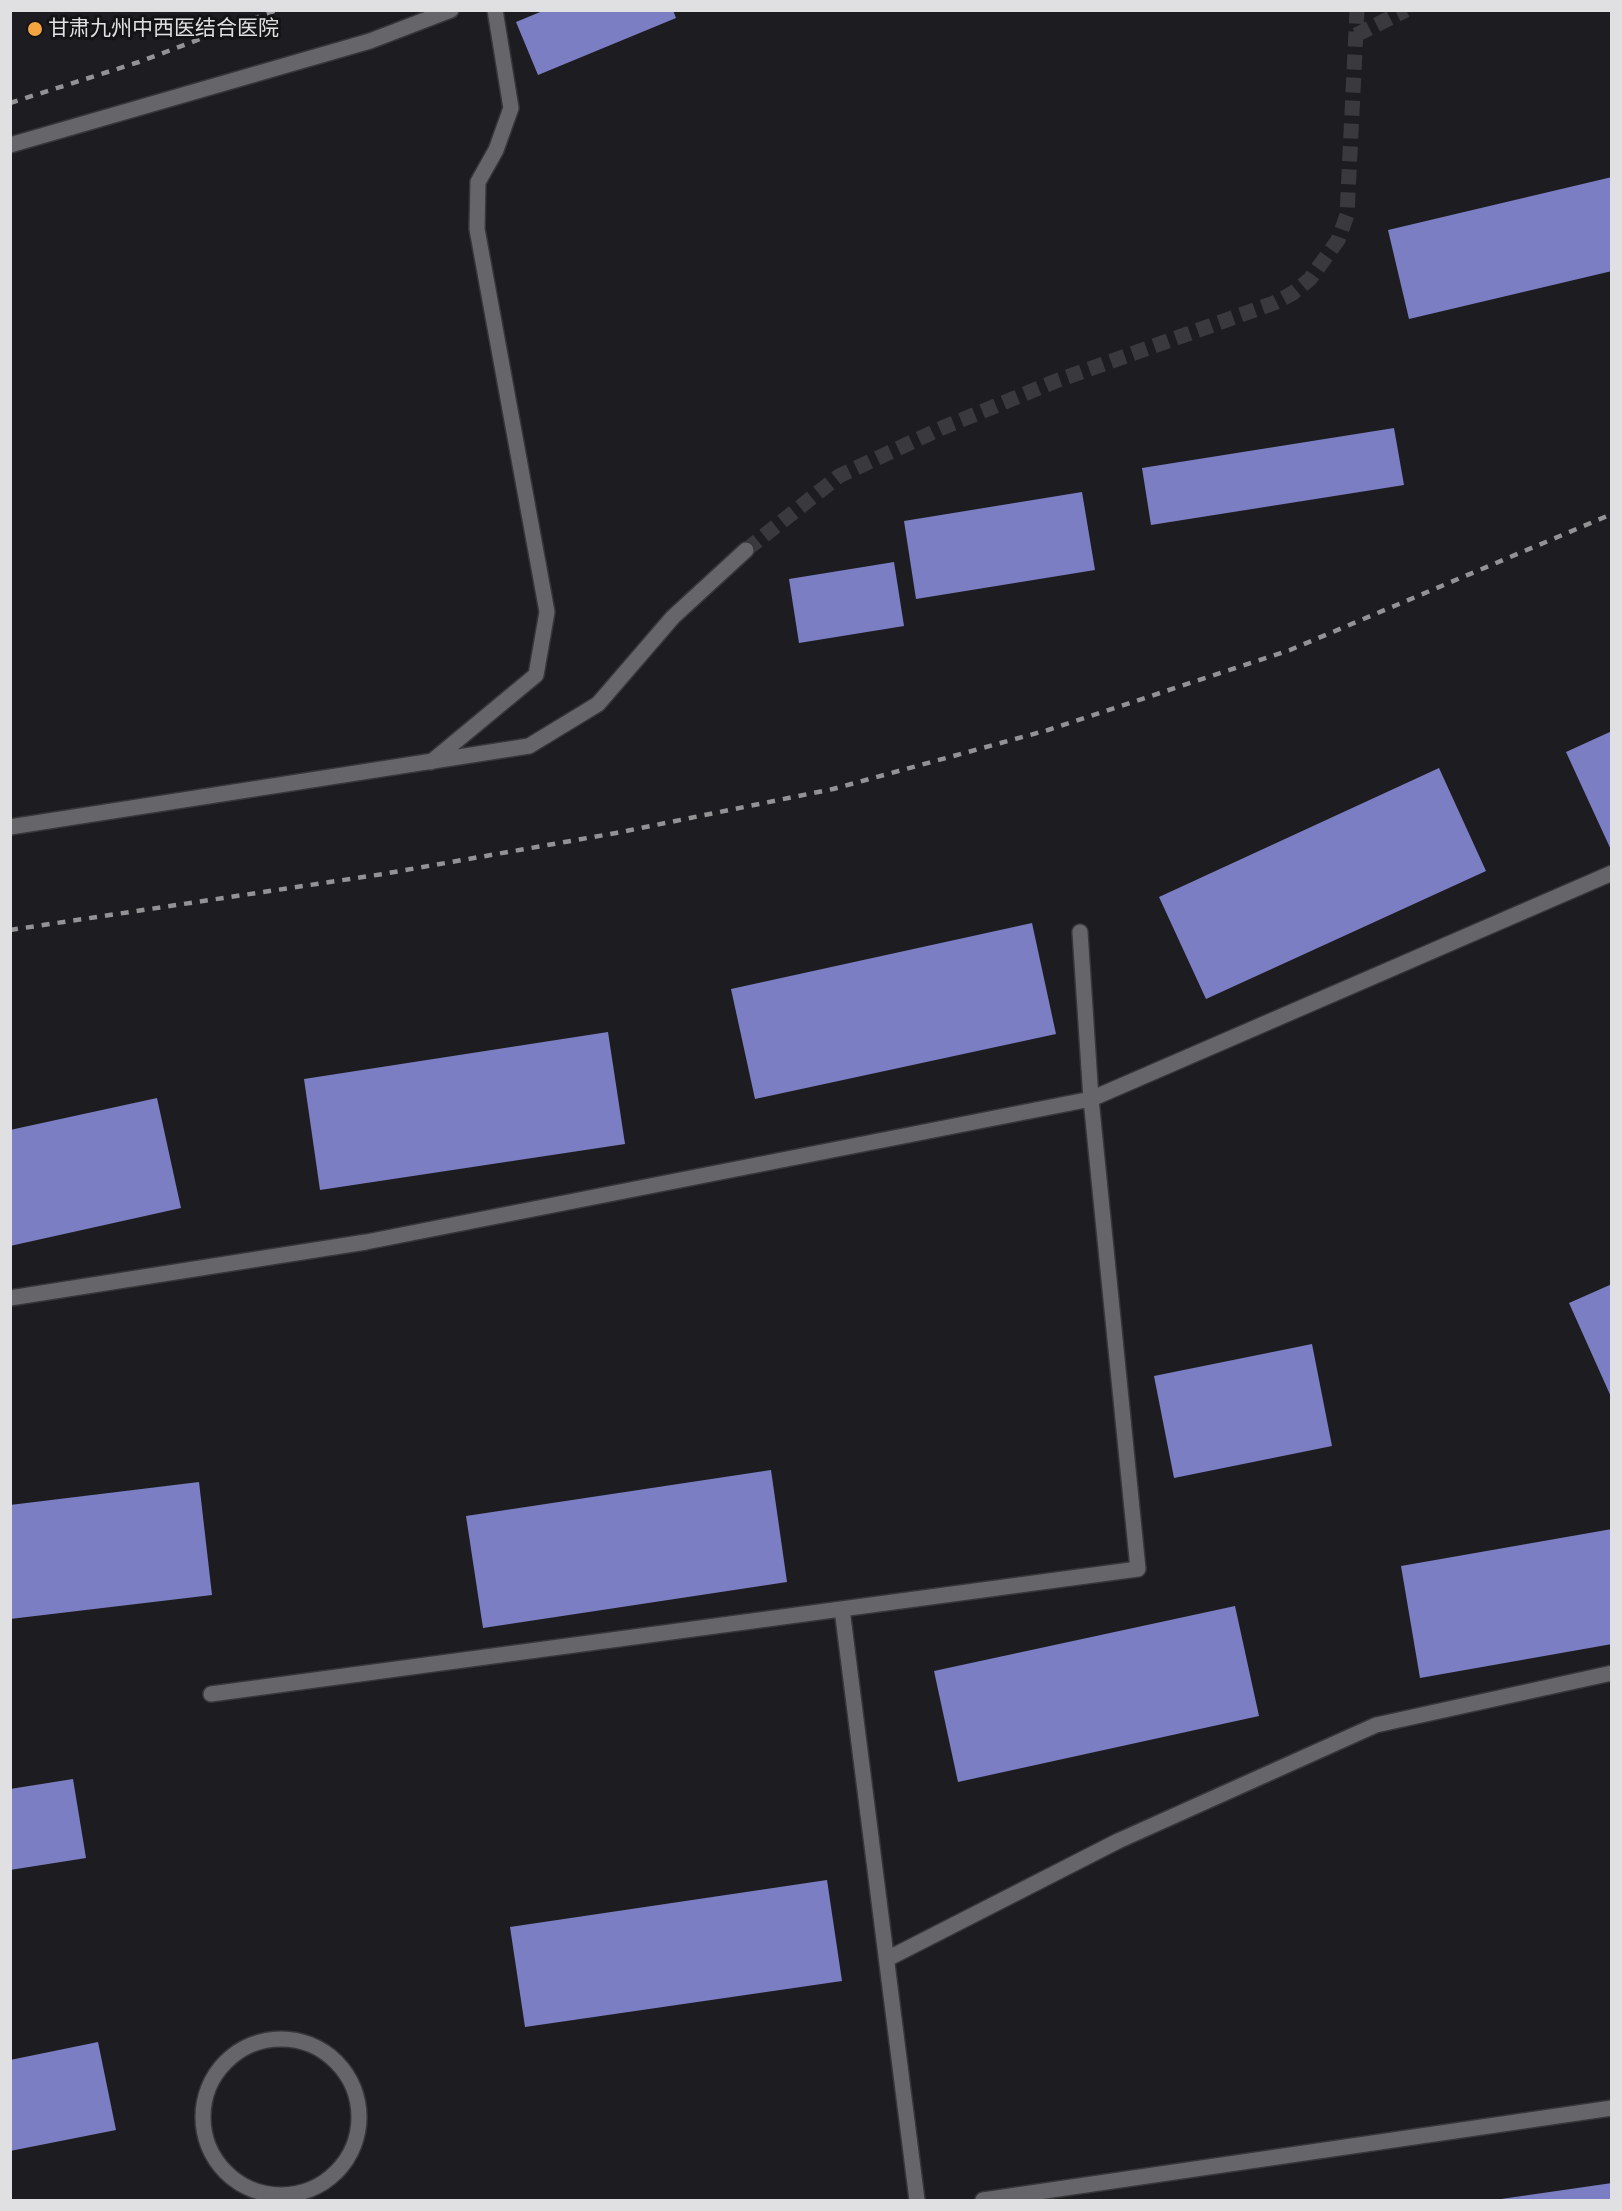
<!DOCTYPE html>
<html>
<head>
<meta charset="utf-8">
<style>
	body { margin:0 }
	#map { position:relative; width:1622px; height:2211px; overflow:hidden; background:#1d1d21; font-family:"Alegreya Sans",sans-serif }
	canvas { display:block }
	.frame { position:absolute; inset:0; border:12px solid #e0e0e3; pointer-events:none }
</style>
</head>
<body>
<div id="map">
<canvas width="1622" height="2211"></canvas>
<div class="frame"></div>
</div>
<script>
const context = document.querySelector('canvas').getContext('2d');
context.lineJoin = 'round';
function fillPath(path, color) {
  context.fillStyle = color;
  context.fill(path, 'evenodd');
}
function poly(rows) {
  const path = new Path2D();
  for (const r of rows) {
    if (r.length === 3) {
      path.moveTo(r[0] + r[2], r[1]);
      path.arc(r[0], r[1], r[2], 0, 2 * Math.PI);
      continue;
    }
    path.moveTo(r[0], r[1]);
    for (let i = 2; i < r.length; i += 2) path.lineTo(r[i], r[i + 1]);
  }
  return path;
}
function strokePath(path, color, width, dash) {
  context.strokeStyle = color;
  context.lineWidth = width;
  context.lineCap = dash ? 'butt' : 'round';
  context.setLineDash(dash || []);
  context.stroke(path);
}
function label(font, color, halo, rows, align = 'center') {
  context.font = font + ' "Alegreya Sans","Noto Sans SC",sans-serif';
  context.lineWidth = 6;
  context.setLineDash([]);
  context.textBaseline = 'middle';
  context.strokeStyle = halo;
  context.fillStyle = color;
  for (const [text, x, y, turn = 0] of rows) {
    context.save();
    context.translate(x, y);
    context.rotate((+turn || 0) * Math.PI / 180);
    context.textAlign = isNaN(turn) ? turn : align;
    if (halo) context.strokeText(text, 0, 0);
    context.fillText(text, 0, 0);
    context.restore();
  }
}
const building = poly([
	[545,10,673,10,676,18,538,75,516,22],
	[1612,177,1612,271,1409,319,1388,230],
	[1394,428,1404,485,1151,525,1142,468],
	[1082,492,1095,570,916,599,904,521],
	[894,562,904,626,799,643,789,579],
	[1612,731,1612,852,1566,752],
	[1439,768,1486,871,1206,999,1159,897],
	[1032,923,1056,1034,755,1099,731,989],
	[608,1032,625,1144,320,1190,304,1079],
	[157,1098,181,1208,10,1246,10,1130],
	[1612,1284,1612,1399,1569,1303],
	[1312,1344,1332,1446,1174,1478,1154,1376],
	[771,1470,787,1582,483,1628,466,1516],
	[199,1482,212,1595,10,1619,10,1505],
	[1612,1529,1612,1644,1420,1678,1401,1566],
	[1235,1606,1259,1716,958,1782,934,1671],
	[73,1779,86,1858,10,1870,10,1789],
	[827,1880,842,1981,525,2027,510,1927],
	[98,2042,116,2130,10,2151,10,2060],
	[1612,2183,1612,2200,1501,2200,1501,2199]
]);
const minorTunnel = poly([
	[1356,35,1406,10],
	[746,550,839,476,942,428,1056,381,1274,303,1293,293,1310,279,1338,240,1347,215,1357,10]
]);
const minor = poly([
	[10,145,370,41,451,10],
	[431,762,536,675,547,612,477,229,478,182,496,150,511,108,495,10],
	[10,827,529,746,598,704,673,617,746,550],
	[10,1298,366,1242,1091,1099,1612,873],
	[842,1609,917,2200],
	[211,1694,1138,1569,1091,1099,1080,932],
	[887,1959,1118,1841,1376,1725,1612,1673],
	[281,2117,78],
	[983,2200,1612,2108]
]);
const rail = poly([
	[10,103,139,62,277,10],
	[10,930,383,874,616,833,833,789,1048,730,1290,650,1612,514]
]);
const markers = [
	[35,29,8,"#f2a541"]
];
const poiNames = [
	["甘肃九州中西医结合医院",48,29]
];
fillPath(building, '#7c7ec3');
strokePath(minorTunnel, '#3a3a3e', 15, [15, 8]);
strokePath(minor, '#37373a', 18);
strokePath(minor, '#66666a', 15);
strokePath(rail, '#939396', 4.5, [8, 8]);
for (const [x, y, r, color] of markers) {
  const dot = new Path2D();
  dot.arc(x, y, r, 0, 2 * Math.PI);
  context.fillStyle = color;
  context.fill(dot);
  strokePath(dot, '#141417', 2);
}
label('21px', '#e0e0e3', '#141417', poiNames, 'left');
</script>
</body>
</html>
